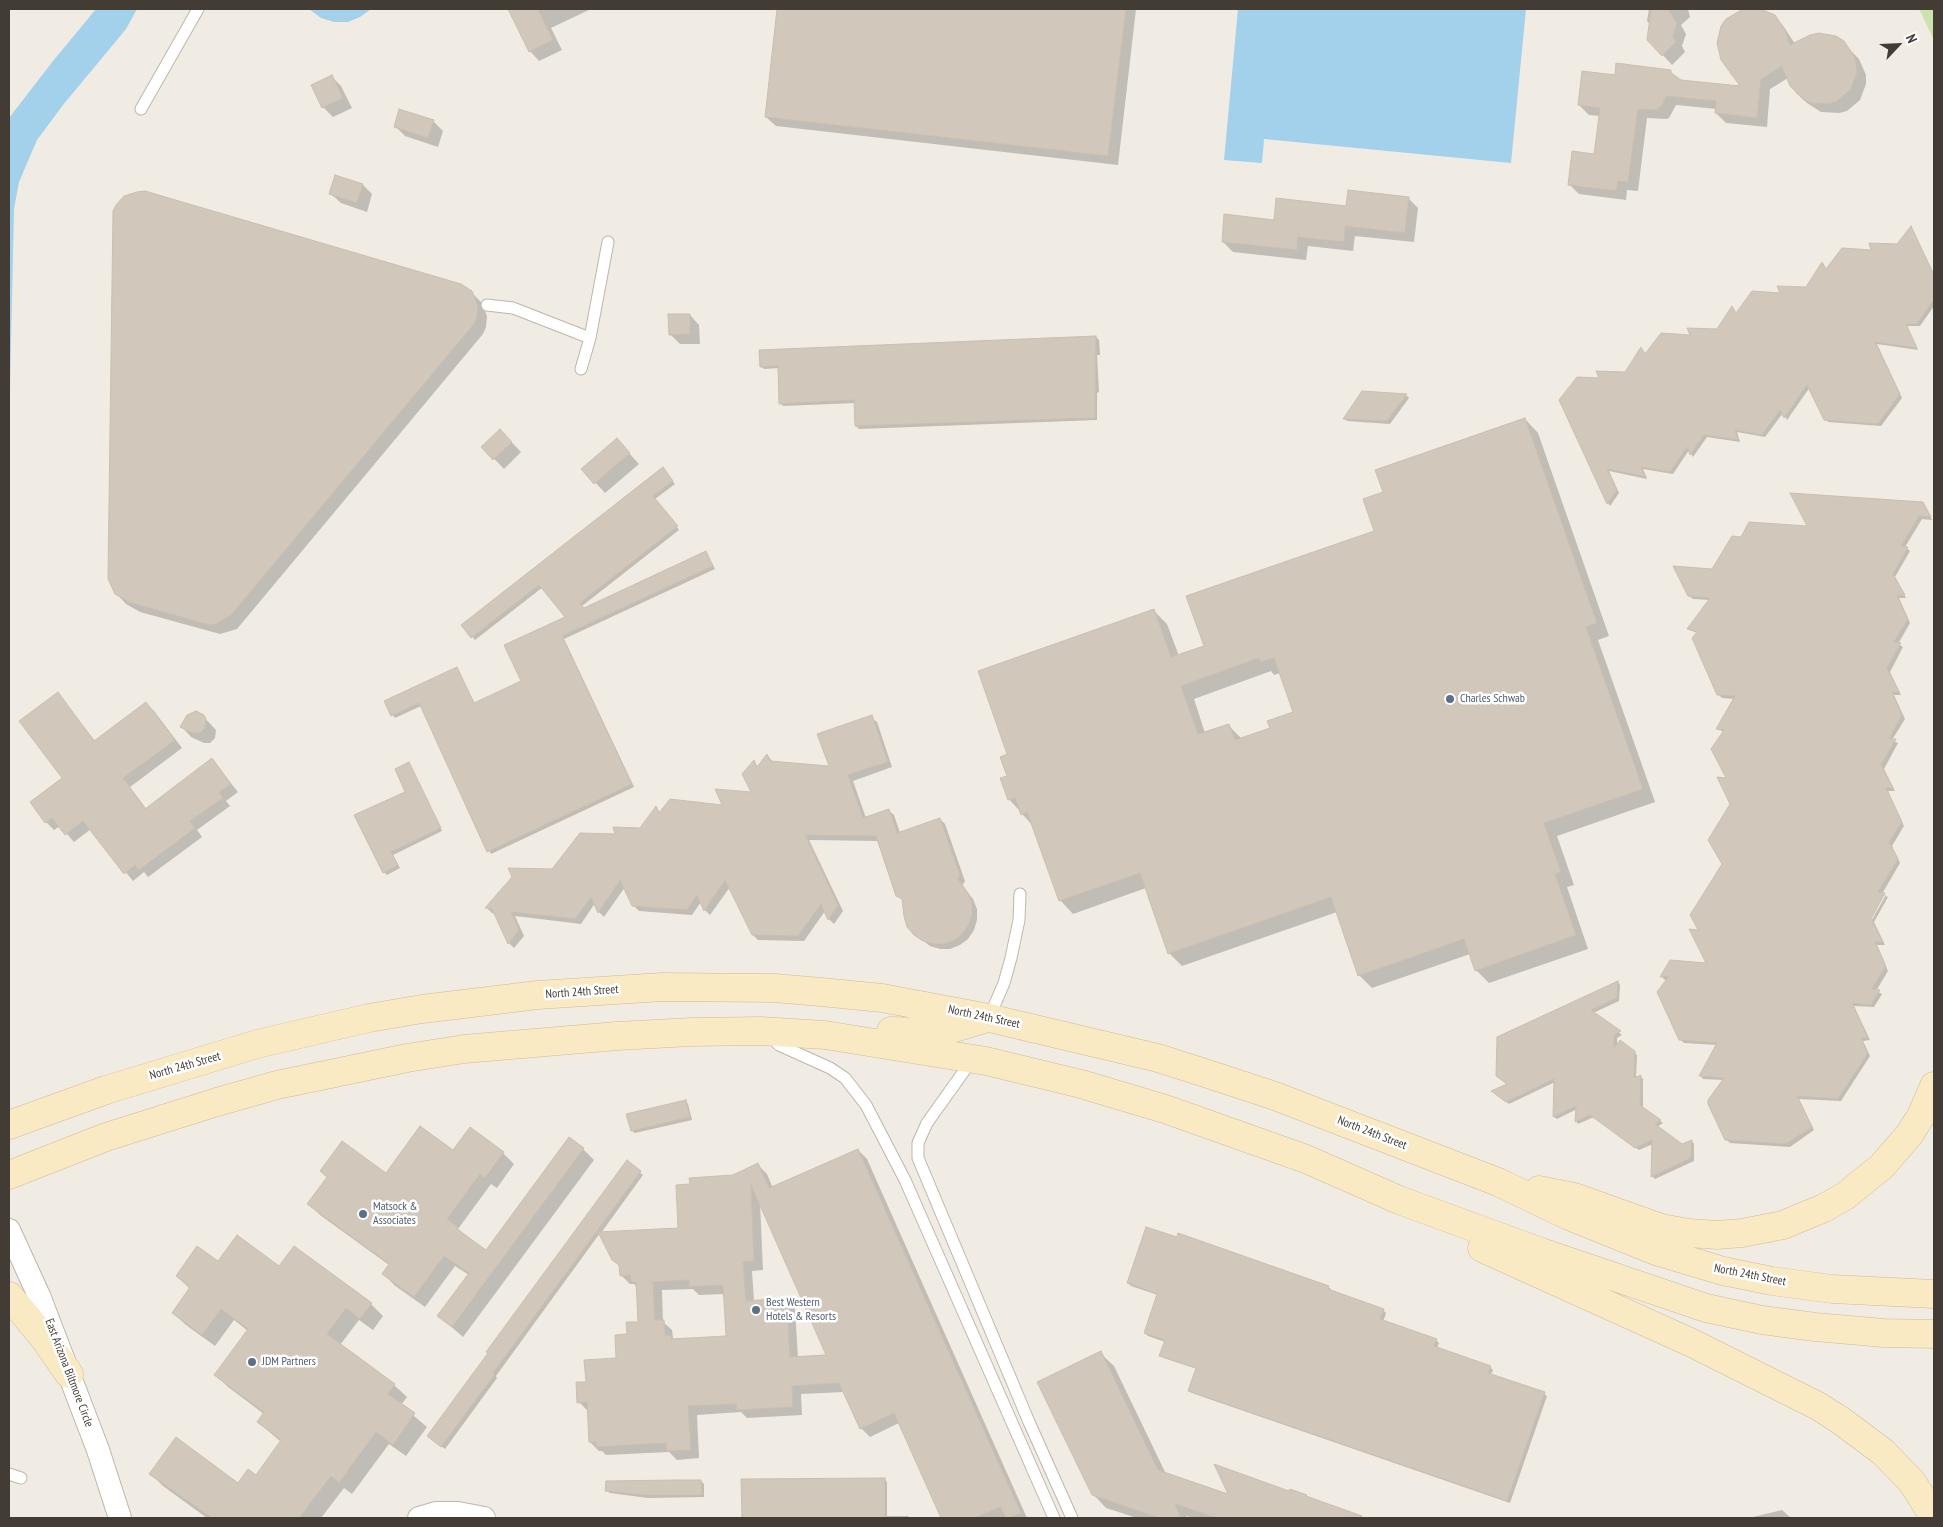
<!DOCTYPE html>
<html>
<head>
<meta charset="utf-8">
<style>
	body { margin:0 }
	#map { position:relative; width:1943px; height:1527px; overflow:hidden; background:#f0ece4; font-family:"PT Sans Narrow",sans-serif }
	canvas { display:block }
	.frame { position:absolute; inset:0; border:10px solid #423c34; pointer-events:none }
	.north { position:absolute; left:1873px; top:20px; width:50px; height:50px; -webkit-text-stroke:4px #fff; paint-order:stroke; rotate:65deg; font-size:14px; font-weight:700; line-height:20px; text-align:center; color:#423c34 }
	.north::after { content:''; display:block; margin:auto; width:18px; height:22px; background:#423c34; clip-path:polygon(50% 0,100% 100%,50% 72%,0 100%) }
</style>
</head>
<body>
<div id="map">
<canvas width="1943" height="1527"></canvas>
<div class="frame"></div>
<div class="north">N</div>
</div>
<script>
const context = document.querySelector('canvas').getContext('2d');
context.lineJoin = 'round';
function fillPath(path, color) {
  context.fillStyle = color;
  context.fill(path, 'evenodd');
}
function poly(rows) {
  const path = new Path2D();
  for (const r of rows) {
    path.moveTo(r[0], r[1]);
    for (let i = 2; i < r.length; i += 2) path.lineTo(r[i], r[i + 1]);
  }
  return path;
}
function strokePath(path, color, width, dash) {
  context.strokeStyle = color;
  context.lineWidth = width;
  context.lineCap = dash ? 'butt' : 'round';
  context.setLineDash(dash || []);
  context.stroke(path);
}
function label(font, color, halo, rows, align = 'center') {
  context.font = font + ' "PT Sans Narrow",sans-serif';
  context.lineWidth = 5;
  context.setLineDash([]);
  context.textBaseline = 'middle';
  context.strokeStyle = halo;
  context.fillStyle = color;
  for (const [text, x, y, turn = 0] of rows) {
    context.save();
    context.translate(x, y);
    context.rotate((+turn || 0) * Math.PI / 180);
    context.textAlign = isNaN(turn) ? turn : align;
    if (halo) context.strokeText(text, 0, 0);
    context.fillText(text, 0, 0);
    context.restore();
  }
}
const green = poly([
	[1919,9,1934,9,1934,40]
]);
const water = poly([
	[96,9,137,9,126,29,63,105,37,140,19,182,14,209,9,435,9,118,53,61],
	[309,9,371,9,360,17,348,22,334,22,321,18],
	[1238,9,1526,9,1511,163,1264,139,1262,163,1224,160]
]);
const shadow = poly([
	[509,9,591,9,551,28,562,50,539,61,530,51],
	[778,9,1136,9,1118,165,776,126,766,117],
	[1649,9,1688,9,1690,17,1681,25,1686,34,1682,46,1685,52,1672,65,1649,40,1650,24,1647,21],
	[1750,9,1767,12,1774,16,1784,27,1795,44,1849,49,1859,59,1866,75,1866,84,1860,100,1847,111,1839,113,1821,112,1807,103,1796,93,1788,78,1770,89,1767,127,1726,123,1716,113,1717,109,1676,105,1669,118,1666,119,1647,118,1638,191,1627,190,1626,200,1579,194,1569,184,1595,155,1600,116,1589,115,1579,105,1616,76,1670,71,1680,81,1743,87,1741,10],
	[331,76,341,86,352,108,333,117,323,107],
	[433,121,443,131,438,147,405,136,395,126],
	[363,185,372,194,367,212,341,203,331,194],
	[1408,198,1418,208,1414,242,1355,236,1353,251,1308,246,1306,260,1233,252,1223,242,1275,221,1347,207],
	[1911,228,1934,274,1934,306,1920,326,1907,326,1918,350,1877,344,1902,398,1881,426,1828,422,1810,387,1787,420,1783,413,1765,437,1737,432,1740,442,1707,437,1693,457,1689,450,1673,474,1643,469,1647,479,1609,471,1619,493,1610,506,1608,503,1560,400,1601,379,1625,373,1645,355,1692,336,1717,330,1736,314,1782,294,1806,288,1823,264,1827,270,1873,252,1897,246],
	[471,292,481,302,487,316,486,327,483,334,237,629,220,634,140,612,126,604,116,593],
	[690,315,699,325,700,344,680,344,670,334],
	[1096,337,1099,340,1100,355,1097,355,1099,392,1097,393,1097,420,859,429,856,426,855,403,783,406,781,403,779,368,764,369,761,366],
	[1362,393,1407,396,1409,398,1390,424,1347,421,1344,418],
	[1525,419,1538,433,1609,636,1598,640,1655,802,1557,836,1574,885,1567,887,1588,949,1489,983,1476,970,1470,954,1372,988,1359,975,1337,912,1182,966,1169,953,1146,888,1073,914,1060,900,1033,826,1009,799,1009,755,1154,611,1167,624,1179,656,1205,647,1375,532,1384,493],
	[1271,671,1274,675,1280,673,1294,713,1271,728,1242,739,1228,725,1205,733,1194,699],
	[500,430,521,452,504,469,483,447],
	[617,440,639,464,605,493,583,469],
	[665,472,675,484,655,499,679,530,582,606,584,609,706,552,715,569,564,639,634,787,491,854,421,706,395,718,393,715,457,669,475,704,522,681,567,617,543,587,475,640,463,625],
	[1923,503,1932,520,1922,519,1905,547,1910,551,1895,577,1906,598,1899,598,1910,623,1898,644,1903,647,1890,672,1901,695,1894,695,1905,719,1892,740,1898,743,1884,769,1895,791,1888,791,1904,826,1892,846,1900,863,1882,894,1888,897,1874,922,1885,945,1877,945,1888,971,1876,991,1882,994,1874,1007,1854,1006,1870,1040,1863,1041,1870,1056,1841,1101,1799,1099,1814,1130,1790,1147,1730,1143,1726,1139,1724,1080,1703,1079,1701,1076,1717,1045,1684,1043,1681,1040,1669,979,1665,980,1662,977,1708,964,1700,932,1724,864,1731,804,1724,732,1718,729,1735,699,1722,698,1718,694,1697,633,1688,629,1710,600,1693,599,1689,596,1742,538,1809,527],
	[1883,895,1886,895,1869,925,1867,923],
	[58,694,95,741,146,704,154,711,182,748,130,787,147,810,212,760,238,792,226,801,230,806,197,830,202,837,148,877,144,872,133,881,91,829,74,842,60,826,54,830,46,822,63,778],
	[200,713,216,730,215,738,210,743,204,743,191,737,182,727],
	[871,717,877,722,892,767,853,781,866,818,888,810,894,815,900,833,940,819,945,824,965,881,962,886,973,899,977,909,977,920,974,930,968,939,960,945,950,949,940,949,930,946,915,934,907,903,898,896,879,841,809,840,843,911,834,924,829,919,825,911,804,941,758,940,753,935,730,887,710,915,705,910,701,902,692,915,639,911,633,905,625,887,604,917,599,912,595,903,581,924,515,916,524,936,514,948,509,943,496,914,492,913,487,908,514,877,553,870,617,836,640,829,656,808,661,813,724,806,753,794,754,762,758,767,767,755,773,762,831,768],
	[409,764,442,831,393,855,400,868,387,875,384,872,407,792],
	[1618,982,1620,985,1619,1001,1593,1013,1622,1035,1617,1038,1617,1047,1634,1052,1637,1055,1636,1078,1641,1077,1643,1079,1643,1108,1663,1123,1657,1127,1682,1146,1692,1141,1694,1144,1694,1161,1655,1179,1652,1176,1653,1144,1639,1150,1594,1117,1578,1124,1576,1121,1577,1109,1557,1119,1554,1117,1555,1082,1509,1104,1495,1094,1508,1084],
	[685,1101,688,1104,692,1120,635,1133,632,1131],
	[583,1149,594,1160,463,1337,439,1316,469,1275,455,1266,425,1307,394,1285,383,1273,389,1265,320,1215,309,1204,328,1178,321,1171,386,1175,453,1152,503,1153,514,1164,497,1188,491,1184,458,1229,487,1252],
	[858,1150,867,1159,1027,1518,942,1518,899,1423,870,1437,861,1428,844,1392,801,1394,802,1415,747,1418,741,1412,697,1415,699,1458,677,1460,669,1452,606,1455,602,1451,599,1451,590,1442,588,1411,579,1402,587,1383,617,1359,628,1336,639,1323,638,1288,634,1284,630,1284,621,1275,621,1268,613,1259,600,1233,496,1376,497,1378,445,1449,431,1439,627,1162,643,1175,601,1233,679,1229,691,1185,733,1176,758,1165,767,1174,773,1188],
	[760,1202,828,1356,798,1358,795,1309,786,1300,754,1301,752,1271,763,1270],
	[693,1289,699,1295,725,1294,727,1337,674,1340,673,1338,672,1330,663,1322,662,1290],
	[218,1263,279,1268,371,1304,383,1316,373,1330,359,1320,340,1345,394,1385,407,1397,401,1405,427,1427,406,1456,389,1444,352,1494,344,1488,321,1518,207,1518,163,1486,151,1474,239,1484,256,1477,281,1442,258,1422,264,1414,228,1387,216,1375,248,1331,234,1320,215,1346,186,1325,173,1313,190,1289,177,1276],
	[1128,1283,1328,1287,1331,1289,1330,1292,1383,1310,1386,1313,1383,1322,1436,1340,1439,1343,1437,1348,1490,1367,1493,1370,1491,1375,1544,1394,1547,1396,1510,1503,1192,1393,1190,1391,1197,1369,1164,1358,1161,1355,1165,1342,1148,1336,1145,1333,1158,1295,1131,1286],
	[1100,1353,1114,1366,1166,1474,1230,1496,1290,1492,1306,1496,1309,1499,1365,1518,1194,1518,1186,1516,1187,1518,1137,1518,1106,1508,1093,1494],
	[884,1479,887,1482,887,1516,908,1516,910,1518,743,1518,743,1480],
	[701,1481,704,1484,704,1497,648,1498,610,1493,607,1491],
	[1782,1510,1791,1518,1749,1518]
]);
const building = poly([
	[508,9,538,9,553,40,529,52,508,9],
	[777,9,1126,9,1108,156,765,117,777,9],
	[1651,9,1668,9,1677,23,1673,36,1676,42,1662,56,1647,40,1651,9],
	[1743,9,1761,9,1775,15,1785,30,1790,45,1810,35,1819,33,1836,36,1844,41,1854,56,1856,64,1857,73,1850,90,1837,101,1828,104,1810,103,1803,99,1790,86,1782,66,1761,79,1757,118,1715,113,1716,101,1666,96,1662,105,1656,110,1638,109,1628,182,1618,181,1616,191,1568,185,1572,151,1594,154,1600,108,1578,105,1582,71,1615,75,1616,63,1671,70,1671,73,1681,80,1740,86,1721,60,1717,43,1721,26,1726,19,1743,9],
	[332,75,343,98,322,108,311,85,332,75],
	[399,109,434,120,428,138,394,127,399,109],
	[335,175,363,184,357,203,329,194,335,175],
	[1348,190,1409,197,1405,233,1345,226,1344,242,1298,237,1297,250,1222,242,1224,214,1274,220,1276,198,1346,206,1348,190],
	[145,191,461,284,472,291,478,306,477,317,474,324,231,615,216,624,209,625,129,602,115,594,108,579,113,211,116,205,124,196,137,192,145,191],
	[1911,226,1934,275,1934,299,1917,324,1906,324,1917,348,1875,342,1900,394,1878,424,1824,420,1807,385,1784,418,1780,410,1762,435,1735,430,1738,440,1704,435,1690,455,1687,447,1670,472,1641,467,1646,477,1607,469,1617,490,1607,504,1559,400,1577,377,1599,378,1596,371,1625,372,1641,347,1645,354,1661,333,1690,335,1687,328,1717,329,1732,306,1736,313,1752,291,1780,293,1777,286,1806,287,1822,262,1826,269,1842,248,1871,250,1869,243,1897,244,1911,226],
	[668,314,690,314,690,334,669,335,668,314],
	[1096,336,1095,418,855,426,854,400,779,404,778,366,760,367,759,350,1096,336],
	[1362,391,1407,394,1387,421,1343,419,1362,391],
	[1525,418,1597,623,1586,627,1643,789,1544,823,1561,872,1555,874,1576,935,1475,971,1464,939,1358,976,1331,897,1168,954,1140,873,1059,901,1027,812,1021,815,1015,798,1008,800,1000,778,1007,776,1000,757,1007,754,978,671,1154,609,1171,657,1204,646,1186,596,1374,531,1363,499,1383,492,1375,470,1525,418],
	[1259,658,1260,662,1274,658,1293,712,1267,721,1270,728,1235,740,1229,724,1198,734,1181,686,1259,658],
	[500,429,512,442,493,460,481,447,500,429],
	[617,438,630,453,594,484,581,469,617,438],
	[663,467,673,481,653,496,678,526,580,603,584,608,706,551,713,566,562,636,632,784,487,852,419,703,391,716,384,701,457,667,474,703,521,681,504,645,565,617,539,585,471,638,461,625,663,467],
	[1790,493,1923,502,1931,517,1919,516,1901,546,1908,547,1893,574,1905,595,1897,596,1908,619,1894,642,1901,643,1887,668,1899,692,1892,692,1902,715,1889,739,1896,739,1881,765,1893,788,1886,788,1902,822,1889,842,1898,859,1878,892,1885,893,1871,919,1883,942,1875,942,1885,964,1885,967,1872,989,1880,990,1871,1005,1852,1003,1868,1038,1861,1038,1868,1053,1838,1099,1797,1096,1812,1127,1786,1144,1725,1140,1708,1104,1708,1100,1724,1078,1699,1076,1717,1043,1679,1040,1657,992,1669,976,1660,977,1670,960,1706,963,1689,929,1698,930,1690,915,1722,864,1708,840,1730,804,1717,777,1726,778,1711,749,1724,730,1716,729,1735,696,1717,695,1692,638,1697,632,1687,629,1710,598,1688,596,1673,566,1712,569,1732,536,1741,537,1749,522,1807,526,1790,493],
	[58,692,94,741,146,702,175,740,123,778,145,809,212,758,231,784,219,792,223,798,190,821,195,828,139,870,135,865,124,874,83,821,65,835,52,818,45,823,30,802,62,778,19,721,58,692],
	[196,711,204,715,206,719,205,728,200,733,193,733,180,727,187,715,196,711],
	[872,715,888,762,848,775,863,818,889,809,897,833,940,818,960,875,958,879,968,893,972,903,972,914,969,924,963,933,955,940,944,944,934,944,923,941,914,935,907,927,904,916,902,899,896,896,876,836,805,835,838,905,828,920,821,904,798,936,752,935,725,880,704,911,697,895,687,910,632,906,620,880,598,913,591,897,575,919,511,912,519,930,508,944,492,909,485,908,512,877,508,868,552,869,580,833,615,834,613,827,640,828,656,806,659,813,670,799,722,805,715,789,751,792,742,774,754,760,757,767,767,754,770,761,829,766,817,734,872,715],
	[409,762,441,828,391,852,398,865,383,873,354,815,405,792,395,769,409,762],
	[1618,981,1617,998,1591,1010,1621,1031,1614,1035,1614,1048,1620,1040,1635,1051,1634,1078,1641,1075,1640,1105,1661,1120,1655,1124,1682,1144,1692,1140,1691,1158,1651,1177,1652,1140,1635,1148,1590,1115,1575,1122,1576,1106,1553,1117,1554,1079,1506,1102,1491,1091,1507,1084,1496,1076,1497,1037,1618,981],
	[686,1100,690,1117,631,1131,626,1114,686,1100],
	[420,1126,453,1150,470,1127,504,1152,485,1178,480,1174,447,1219,458,1227,457,1229,486,1250,569,1137,584,1148,452,1327,437,1316,469,1273,444,1256,414,1297,382,1274,389,1264,307,1204,327,1177,320,1171,342,1141,386,1173,420,1126],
	[858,1149,1021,1513,1009,1518,1006,1518,1000,1507,975,1518,941,1518,894,1413,860,1429,839,1383,792,1386,793,1407,737,1410,736,1404,688,1406,691,1450,667,1451,666,1443,596,1447,596,1442,589,1442,587,1402,577,1403,576,1382,586,1382,584,1360,616,1358,615,1335,627,1334,626,1322,638,1322,636,1282,631,1282,630,1275,620,1276,619,1265,612,1260,598,1232,678,1228,676,1185,690,1184,689,1178,733,1175,758,1163,769,1188,858,1149],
	[751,1185,801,1298,826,1355,790,1357,787,1298,746,1301,743,1262,754,1261,751,1185],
	[689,1280,689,1287,723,1285,726,1336,671,1339,671,1335,665,1335,664,1320,655,1320,653,1282,689,1280],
	[627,1160,641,1171,493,1373,495,1374,441,1447,427,1436,488,1353,486,1352,627,1160],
	[1146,1227,1177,1237,1178,1233,1329,1286,1328,1289,1384,1309,1380,1319,1437,1339,1434,1346,1491,1366,1488,1373,1545,1392,1507,1501,1188,1391,1196,1368,1159,1356,1165,1340,1144,1333,1157,1294,1127,1283,1146,1227],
	[237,1235,279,1266,294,1246,372,1303,360,1319,346,1308,327,1334,395,1384,388,1394,415,1413,393,1445,376,1432,339,1483,331,1476,299,1518,212,1518,149,1474,176,1437,238,1483,248,1469,256,1475,281,1440,257,1422,264,1412,214,1375,248,1329,221,1309,202,1335,172,1313,190,1287,176,1276,197,1246,218,1261,237,1235],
	[1101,1351,1158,1470,1228,1494,1214,1464,1289,1491,1290,1489,1307,1495,1306,1496,1362,1516,1361,1518,1216,1518,1175,1504,1181,1518,1159,1518,1092,1495,1037,1382,1101,1351],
	[885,1478,885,1518,742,1518,741,1479,885,1478],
	[675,1480,701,1480,702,1495,644,1495,605,1491,606,1481,675,1480]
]);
const lane = poly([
	[141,109,198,9],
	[487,305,513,308,590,338],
	[581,369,590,338,608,242],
	[989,1018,1004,983,1011,958,1019,920,1020,894],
	[770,1036,779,1045,830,1068,845,1078,866,1105,905,1180,1054,1518],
	[972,1060,927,1123,918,1143,918,1158,1029,1422,1072,1518],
	[9,1474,21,1478]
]);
const street = poly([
	[9,1230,40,1298,98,1450,120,1518],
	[419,1518,436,1513,458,1513,484,1518]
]);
const secondary = poly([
	[891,1031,925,1032,954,1028,984,1019],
	[9,1125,106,1090,257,1044,369,1018,422,1009,538,995,662,987,774,988,821,992,882,998,989,1018,1158,1058,1208,1074,1275,1096,1498,1182,1569,1216,1656,1251,1723,1271,1772,1281,1832,1289,1934,1294],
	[9,1175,106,1137,217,1102,277,1085,407,1058,464,1049,617,1036,692,1032,761,1031,825,1035,986,1061,1081,1084,1165,1109,1306,1159,1399,1200,1541,1252,1706,1308,1762,1320,1815,1327,1884,1333,1934,1334],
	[1539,1190,1574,1197,1661,1228,1689,1233,1717,1235,1742,1233,1783,1225,1824,1208,1845,1196,1881,1167,1909,1135,1921,1116,1934,1086],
	[1482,1248,1692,1343,1818,1406,1840,1420,1883,1452,1912,1482,1934,1517],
	[9,1296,44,1338,69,1374]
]);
const markers = [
	[1450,699,5,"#5c6f8a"],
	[363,1214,5,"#5c6f8a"],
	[756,1310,5,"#5c6f8a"],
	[252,1362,5,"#5c6f8a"]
];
const serviceNames = [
	["Charles Schwab",1460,699],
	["Matsock &",373,1207],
	["Associates",373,1221],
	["Best Western",766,1303],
	["Hotels & Resorts",766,1317],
	["JDM Partners",262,1362]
];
const streetNames = [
	["North 24th Street",582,992,-4],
	["North 24th Street",984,1017,12],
	["North 24th Street",185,1066,-16],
	["North 24th Street",1372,1133,21],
	["North 24th Street",1750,1275,11],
	["East Arizona Biltmore Circle",69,1373,69]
];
fillPath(green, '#cee2af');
fillPath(water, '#a3d0ea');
fillPath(shadow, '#0003');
fillPath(building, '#d1c7ba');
strokePath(building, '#cbbeae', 1);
strokePath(lane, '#beb6aa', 13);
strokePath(street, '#beb6aa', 24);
strokePath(secondary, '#cdbc96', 29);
strokePath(lane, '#fff', 11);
strokePath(street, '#fff', 22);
strokePath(secondary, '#faeac4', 28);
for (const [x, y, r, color] of markers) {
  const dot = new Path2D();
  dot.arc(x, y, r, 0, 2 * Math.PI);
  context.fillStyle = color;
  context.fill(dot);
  strokePath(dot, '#fff', 2);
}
label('12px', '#4e5e75', '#fff', serviceNames, 'left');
label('12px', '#423c34', '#fff', streetNames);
</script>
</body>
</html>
